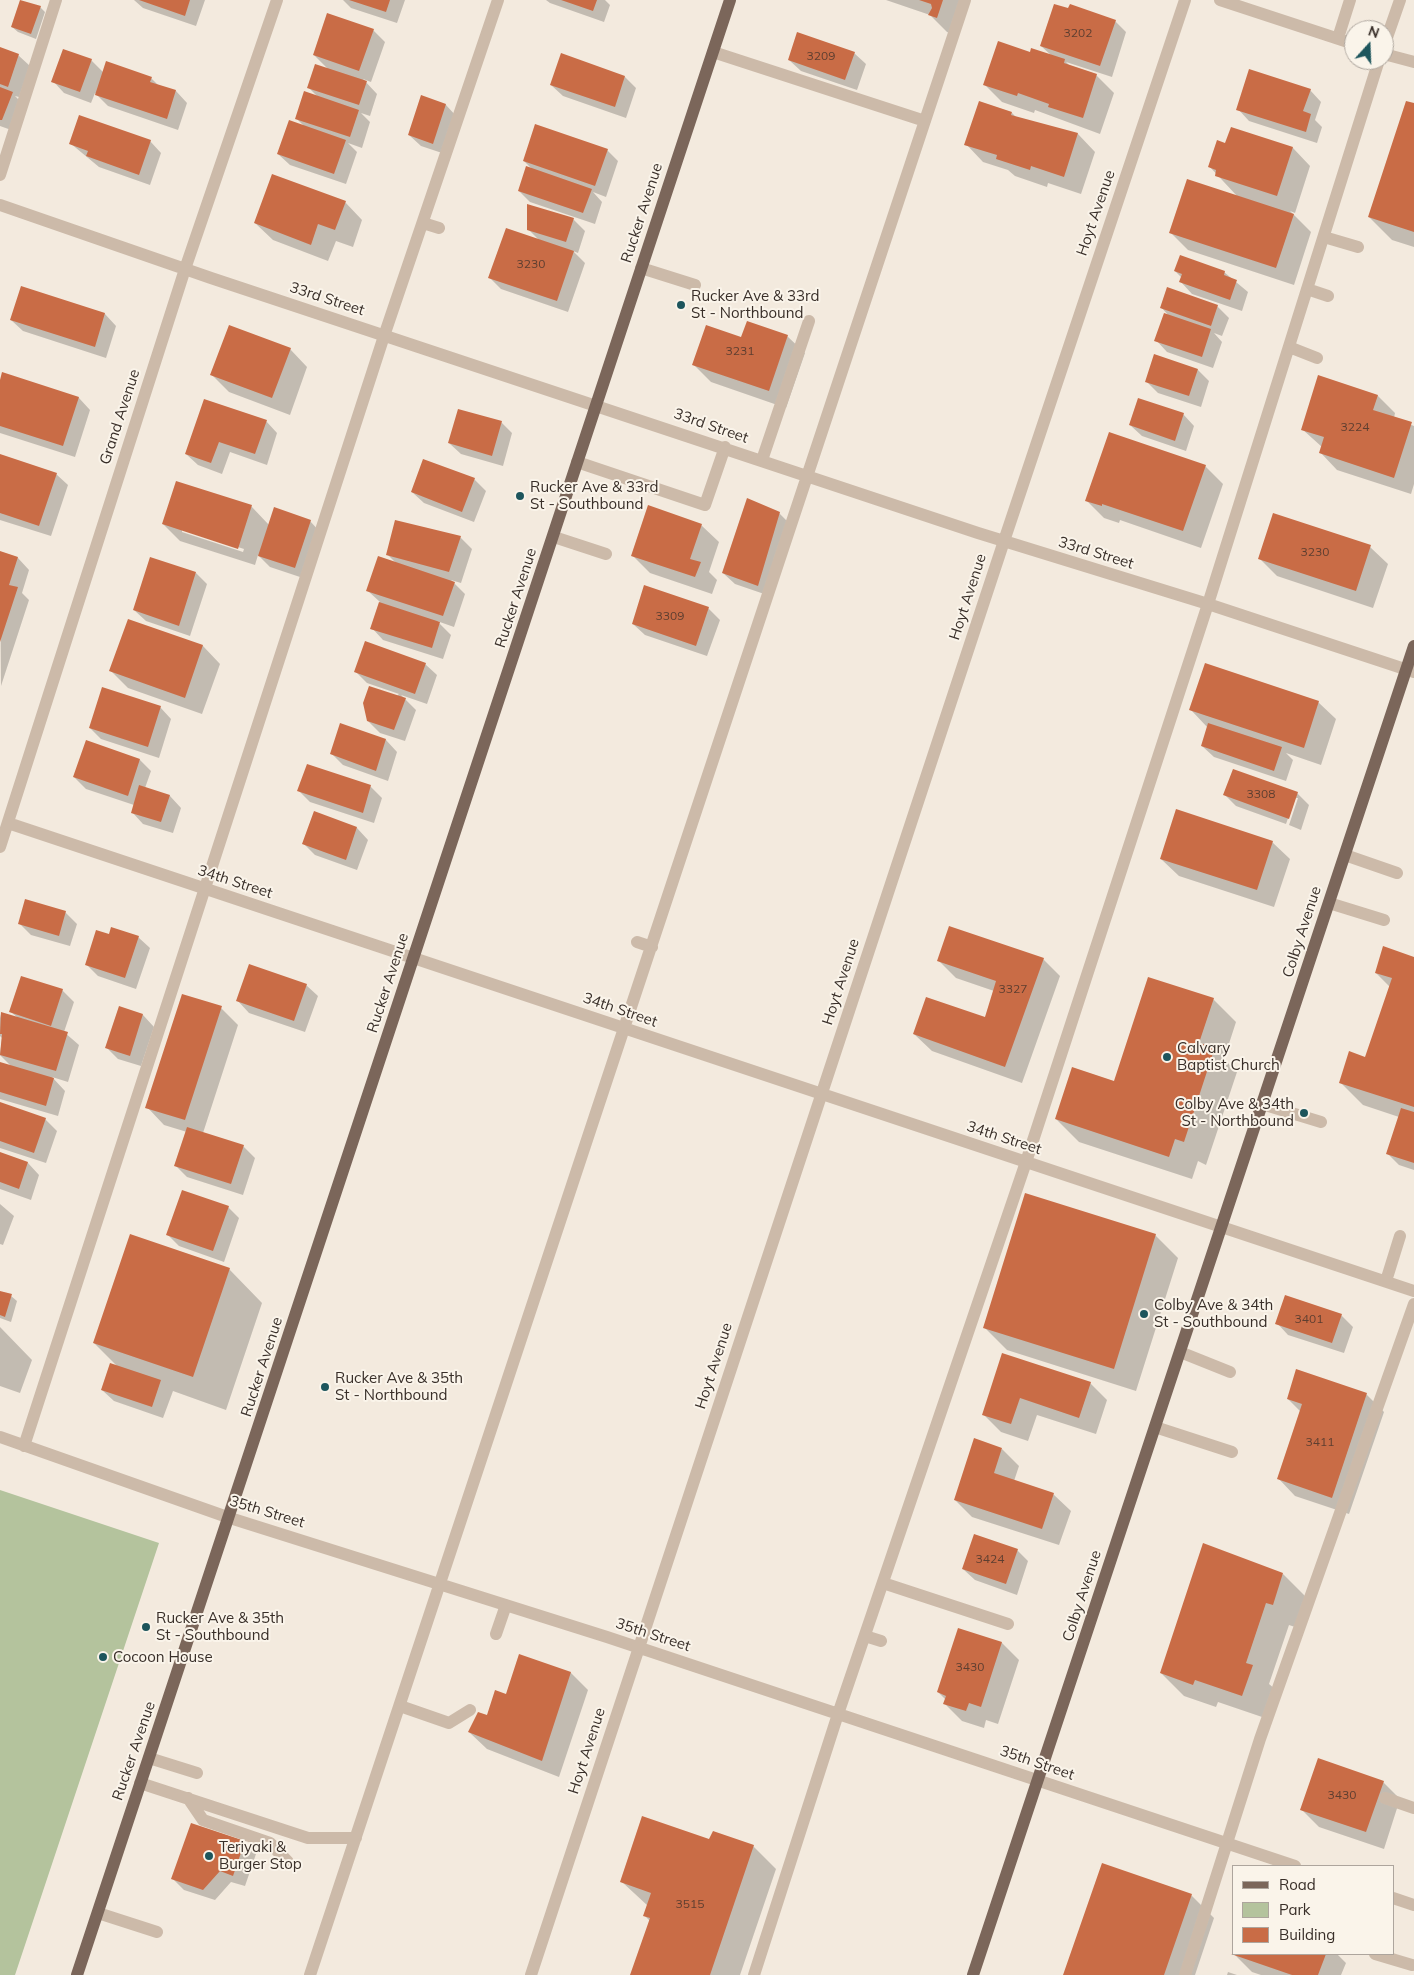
<!DOCTYPE html>
<html>
<head>
<meta charset="utf-8">
<style>
	body { margin:0 }
	#map { position:relative; width:1414px; height:1975px; overflow:hidden; background:#f3eade; font-family:Mulish,sans-serif }
	canvas { display:block }
	.legend { position:absolute; left:1232px; top:1865px; width:162px; height:90px; box-sizing:border-box; background:#faf4ea; border:1px solid #ada59d; margin:0; padding:6px 9px; list-style:none; font-size:15px; color:#392f29 }
	.legend li { display:flex; align-items:center; gap:10px; height:25px }
	.legend b { width:25px; border:1px solid #ada59d }
	.north { position:absolute; left:1344px; top:20px; width:50px; height:50px; box-sizing:border-box; background:#faf4ea; border:1px solid #ada59d; border-radius:50%; rotate:20deg; font-size:14px; font-weight:700; line-height:20px; text-align:center; color:#392f29 }
	.north::after { content:''; display:block; margin:auto; width:18px; height:22px; background:#1d555c; clip-path:polygon(50% 0,100% 100%,50% 72%,0 100%) }
</style>
</head>
<body>
<div id="map">
<canvas width="1414" height="1975"></canvas>
<ul class="legend">
<li><b style="height:6px;background:#7b665a"></b>Road</li>
<li><b style="height:14px;background:#b4c39d"></b>Park</li>
<li><b style="height:14px;background:#c96c46"></b>Building</li>
</ul>
<div class="north">N</div>
</div>
<script>
const context = document.querySelector('canvas').getContext('2d');
context.lineJoin = 'round';
function fillPath(path, color) {
  context.fillStyle = color;
  context.fill(path, 'evenodd');
}
function poly(rows) {
  const path = new Path2D();
  for (const r of rows) {
    path.moveTo(r[0], r[1]);
    for (let i = 2; i < r.length; i += 2) path.lineTo(r[i], r[i + 1]);
  }
  return path;
}
function strokePath(path, color, width, dash) {
  context.strokeStyle = color;
  context.lineWidth = width;
  context.lineCap = dash ? 'butt' : 'round';
  context.setLineDash(dash || []);
  context.stroke(path);
}
function label(font, color, halo, rows, align = 'center') {
  context.font = font + ' Mulish,sans-serif';
  context.lineWidth = 4;
  context.setLineDash([]);
  context.textBaseline = 'middle';
  context.strokeStyle = halo;
  context.fillStyle = color;
  for (const [text, x, y, turn = 0] of rows) {
    context.save();
    context.translate(x, y);
    context.rotate((+turn || 0) * Math.PI / 180);
    context.textAlign = isNaN(turn) ? turn : align;
    if (halo) context.strokeText(text, 0, 0);
    context.fillText(text, 0, 0);
    context.restore();
  }
}
const green = poly([
	[0,1490,159,1543,15,1975,0,1975]
]);
const shadow = poly([
	[134,0,205,0,196,26,143,8],
	[343,0,405,0,397,23,351,8],
	[546,0,605,0,610,5,604,22,550,3],
	[886,0,966,0,955,35,947,32,930,15],
	[40,7,45,12,36,39,18,32,12,27],
	[1115,21,1126,32,1112,77,1066,62,1071,67,1096,75,1114,93,1100,134,1035,110,1034,113,1002,102,985,85,1031,54,1052,56,1041,46],
	[373,30,385,42,371,82,363,79,377,94,370,116,361,113,370,122,362,148,348,143,357,152,346,184,290,165,278,154,305,127,296,118,318,97,308,87,329,70,314,55],
	[0,49,18,55,30,66,19,97,15,96,23,104,14,131,0,126],
	[854,53,866,64,857,90,801,71,789,60],
	[91,60,104,73,151,78,159,86,176,91,187,103,178,130,108,106,95,93,91,103,64,93,53,81],
	[625,77,636,88,626,118,563,96,551,85],
	[1310,90,1321,102,1315,120,1322,127,1317,143,1249,121,1238,109],
	[422,97,446,105,457,117,445,154,421,146,409,135],
	[1414,105,1414,247,1392,240,1369,217],
	[1012,113,1017,118,1078,134,1095,152,1081,194,1048,183,1047,187,1015,176,1008,170,983,162,966,144],
	[150,141,161,153,150,185,99,167,70,143],
	[1226,144,1293,148,1310,166,1295,213,1290,211,1311,232,1294,285,1188,250,1170,232,1237,196,1209,166],
	[607,150,618,161,606,197,593,192,602,202,595,224,530,202,519,191,533,170,524,161],
	[345,202,362,220,353,247,336,241,328,261,273,240,255,223],
	[573,219,585,231,578,253,573,251,585,263,568,312,501,289,490,278,539,240,528,229],
	[1175,271,1224,272,1248,292,1242,311,1192,294,1181,282,1182,278],
	[22,288,105,314,116,326,106,358,23,331,11,320],
	[1217,306,1229,318,1222,336,1214,333,1222,342,1213,368,1167,352,1156,340,1169,316,1161,307],
	[787,336,805,353,786,408,711,382,694,365,742,339],
	[290,349,307,367,290,415,229,392,212,375],
	[1198,370,1209,381,1201,407,1158,393,1147,382],
	[3,374,79,398,90,410,75,457,0,433,0,384],
	[1319,377,1378,396,1395,413,1394,418,1414,426,1414,484,1411,494,1337,470,1320,452,1322,447,1302,429],
	[1183,414,1194,426,1186,451,1142,436,1130,425],
	[266,421,277,433,267,465,230,452,222,474,198,465,186,454],
	[501,422,512,433,503,466,461,454,449,443],
	[0,455,56,474,68,485,51,536,0,520],
	[1205,466,1223,484,1201,548,1120,520,1119,523,1104,518,1087,501],
	[474,479,486,491,474,522,424,503,412,492],
	[251,506,269,525,310,521,321,533,306,579,270,567,258,555,255,565,180,541,163,524],
	[182,529,244,549,243,552,182,532],
	[779,513,791,525,770,596,735,584,723,573],
	[701,525,719,542,709,572,717,580,712,594,650,573,632,555],
	[460,537,472,549,461,583,451,580,465,594,454,627,437,621,451,635,443,659,383,640,372,628,380,602,368,591,397,564,388,555],
	[1370,547,1388,564,1373,608,1277,576,1259,558],
	[0,552,18,558,29,570,22,593,29,600,1,686],
	[196,573,207,584,190,636,146,621,134,610],
	[708,608,720,620,707,656,645,635,633,624],
	[129,620,203,646,220,664,202,714,128,688,111,671],
	[425,664,437,675,427,704,401,695,416,710,405,741,380,733,368,721,399,694,367,683,356,672],
	[1318,702,1336,719,1321,765,1286,753,1293,760,1286,781,1214,757,1202,746,1208,728,1191,710],
	[160,707,171,719,159,758,101,739,90,728],
	[341,725,386,740,397,752,388,781,343,765,331,753],
	[140,760,151,771,145,788,170,796,181,808,173,833,143,824,132,812,134,805,86,789,74,777],
	[370,786,382,798,374,823,310,802,299,791],
	[1297,793,1309,805,1301,830,1289,825,1298,798,1295,798,1286,824,1236,806,1225,795],
	[315,813,357,828,368,840,357,870,315,855,304,844],
	[1272,842,1290,859,1274,907,1179,876,1161,859],
	[65,912,77,924,70,946,31,935,20,924],
	[109,935,138,937,150,948,136,989,98,976,86,964],
	[1414,958,1414,1170,1399,1165,1387,1153,1399,1117,1363,1105,1340,1082,1366,1059,1390,987,1376,973],
	[1043,959,1060,976,1022,1083,932,1051,914,1034,985,1018,994,991,956,978,939,961],
	[306,985,318,996,305,1032,249,1013,238,1001],
	[62,990,74,1002,64,1032,79,1045,68,1082,52,1077,65,1091,58,1116,0,1099,0,1063,11,1066,0,1055,2,1038,0,1036,0,1018,1,1014,18,1018,11,1012],
	[1213,999,1236,1022,1224,1059,1237,1072,1206,1165,1198,1161,1192,1179,1079,1142,1056,1119,1115,1083],
	[120,1008,143,1015,154,1027,141,1066,118,1059,106,1047],
	[221,1008,238,1025,203,1133,243,1146,255,1158,243,1195,187,1177,176,1166,187,1132,164,1125,147,1107],
	[0,1104,45,1119,57,1131,46,1163,0,1148],
	[0,1154,28,1163,39,1175,31,1200,0,1189],
	[0,1204,14,1216,3,1245,0,1244],
	[228,1207,239,1218,224,1262,179,1246,168,1235],
	[1155,1235,1178,1258,1136,1391,1007,1350,984,1327],
	[229,1269,262,1303,226,1410,173,1391,163,1418,114,1401,102,1390,118,1367,94,1343],
	[0,1292,11,1296,17,1301,11,1322,0,1318],
	[1341,1315,1353,1327,1344,1353,1288,1335,1277,1323],
	[0,1327,32,1360,20,1393,0,1386],
	[1003,1355,1090,1383,1107,1400,1096,1434,1037,1415,1028,1441,1001,1432,984,1415],
	[1366,1394,1384,1412,1349,1514,1295,1496,1278,1478,1301,1412,1288,1399],
	[1002,1449,1019,1466,1014,1481,1053,1494,1071,1511,1059,1545,972,1517,955,1500],
	[1017,1550,1028,1561,1017,1595,975,1580,963,1569],
	[1283,1574,1306,1597,1295,1627,1289,1625,1269,1684,1275,1689,1265,1718,1218,1702,1216,1707,1184,1696,1161,1673],
	[959,1629,1002,1643,1019,1660,998,1724,986,1720,984,1728,962,1721,944,1703,946,1700,938,1692],
	[520,1656,571,1673,588,1690,559,1777,487,1749,469,1732,507,1696],
	[1383,1782,1400,1799,1384,1849,1319,1827,1302,1810],
	[710,1841,753,1846,776,1869,740,1975,632,1975,650,1921,644,1915,648,1906,621,1881],
	[244,1842,256,1854,245,1886,231,1882,215,1900,184,1890,173,1879],
	[1191,1895,1214,1918,1195,1975,1064,1975],
	[1234,1954,1337,1954,1346,1963,1341,1975,1261,1975,1252,1972],
	[1228,1972,1237,1975,1227,1975]
]);
const building = poly([
	[20,0,41,6,31,34,11,27],
	[139,0,190,0,185,16],
	[349,0,390,0,386,12],
	[561,0,597,0,593,11],
	[919,0,943,0,937,18,928,15,932,8,931,4],
	[1054,4,1068,8,1070,4,1116,20,1100,66,1040,46],
	[327,13,374,29,359,71,313,55],
	[797,32,855,52,845,80,788,60],
	[998,41,1030,52,1031,48,1065,59,1064,63,1097,74,1083,118,1048,107,1049,104,1018,93,1017,96,983,85],
	[0,47,19,54,8,87,0,84],
	[63,49,92,59,80,92,51,82],
	[561,53,625,76,615,107,550,85],
	[106,61,152,77,150,82,176,90,167,119,95,95],
	[315,64,367,81,359,105,307,88],
	[1249,69,1311,89,1303,111,1311,114,1306,132,1236,110],
	[0,87,13,92,2,120,0,120],
	[304,91,359,110,350,137,295,119],
	[421,95,446,104,433,144,408,135],
	[979,101,1012,112,1011,115,1078,133,1064,177,1031,166,1030,170,996,159,997,155,964,145],
	[1406,101,1414,103,1414,232,1368,217],
	[79,115,151,140,139,175,86,156,88,151,69,144],
	[289,120,346,140,334,174,277,154],
	[535,124,608,149,595,186,523,161],
	[1231,127,1293,147,1277,196,1215,176,1216,170,1208,167,1217,140,1225,143],
	[526,166,592,189,583,213,518,191],
	[272,174,346,201,335,230,318,224,311,245,254,223],
	[1187,179,1294,214,1276,268,1169,233],
	[527,204,574,218,566,242,527,230],
	[506,228,574,251,557,301,488,278],
	[1180,255,1225,271,1224,275,1237,280,1230,300,1179,282,1182,274,1174,271],
	[21,286,105,313,95,347,10,320],
	[1167,287,1218,305,1211,326,1160,308],
	[1164,313,1211,329,1202,357,1154,341],
	[747,321,788,335,769,391,692,365,706,325,741,337],
	[229,325,291,348,272,398,210,375],
	[1154,354,1198,369,1189,396,1145,382],
	[2,372,79,397,63,446,0,426,0,380],
	[1318,375,1378,395,1373,410,1412,422,1394,478,1319,453,1324,437,1301,430],
	[1138,398,1184,413,1175,441,1129,425],
	[204,399,267,420,255,454,219,442,211,463,185,454],
	[458,409,502,421,492,456,448,443],
	[1109,432,1206,465,1183,531,1102,504,1102,506,1085,501],
	[0,454,57,473,39,526,0,513],
	[423,459,475,478,462,512,411,492],
	[176,481,252,505,238,549,162,524],
	[747,498,780,512,758,586,722,573],
	[648,505,702,524,690,559,701,562,695,577,631,556],
	[274,507,311,520,295,568,258,556],
	[1273,513,1371,545,1356,591,1258,559],
	[395,520,461,536,449,572,386,555],
	[0,551,18,557,9,585,18,587,0,642],
	[378,556,455,582,443,616,366,591],
	[150,557,196,572,179,626,133,610],
	[644,585,709,607,696,646,632,624],
	[379,602,440,622,432,648,370,629],
	[128,619,203,645,185,698,109,671],
	[365,641,426,663,415,694,354,672],
	[1205,663,1319,701,1304,748,1189,710],
	[369,686,406,698,394,730,367,721,363,703],
	[102,687,161,706,148,747,89,728],
	[340,723,386,739,376,771,330,754],
	[1208,723,1282,747,1274,771,1201,746],
	[86,740,140,759,128,796,73,777],
	[307,764,371,785,363,813,297,791],
	[1233,769,1298,792,1289,819,1223,795],
	[139,785,170,795,161,822,131,813],
	[1176,809,1273,841,1257,890,1160,859],
	[314,811,357,827,346,860,302,844],
	[25,899,66,911,59,936,18,924],
	[949,926,1044,958,1005,1067,913,1034,926,997,985,1017,996,981,937,961],
	[111,927,139,936,125,978,85,965,96,930,109,934],
	[1383,946,1414,957,1414,1107,1339,1083,1349,1051,1365,1057,1392,978,1375,973],
	[249,964,307,984,294,1021,236,1001],
	[21,976,63,989,51,1026,9,1012],
	[1148,977,1214,998,1199,1043,1215,1047,1184,1142,1175,1139,1169,1157,1055,1119,1072,1067,1114,1081],
	[182,994,222,1006,185,1120,145,1108],
	[119,1006,143,1014,130,1056,105,1048],
	[1,1012,68,1032,56,1071,0,1055,2,1034,0,1034],
	[0,1062,54,1078,46,1106,0,1092],
	[0,1102,46,1118,34,1153,0,1141],
	[1401,1108,1414,1112,1414,1163,1386,1154],
	[187,1127,244,1145,231,1184,174,1166],
	[0,1152,28,1162,19,1189,0,1182],
	[182,1190,229,1206,213,1251,166,1235],
	[1025,1193,1156,1234,1114,1369,983,1328],
	[130,1234,230,1268,193,1377,93,1343],
	[0,1291,12,1294,5,1317,0,1315],
	[1285,1295,1342,1314,1332,1343,1275,1324],
	[1002,1353,1091,1382,1079,1418,1020,1398,1011,1424,982,1415],
	[110,1363,161,1380,152,1407,101,1390],
	[1296,1369,1367,1393,1332,1498,1277,1479,1302,1404,1287,1399],
	[974,1438,1002,1448,994,1473,1054,1493,1042,1529,954,1500],
	[974,1534,1018,1549,1006,1584,962,1569],
	[1203,1543,1283,1573,1273,1605,1266,1603,1246,1663,1253,1665,1242,1696,1195,1680,1193,1685,1160,1673],
	[958,1628,1002,1642,981,1707,969,1703,966,1711,943,1704,946,1696,937,1692],
	[519,1654,571,1672,542,1761,468,1732,478,1712,487,1715,495,1690,506,1694],
	[1318,1758,1384,1781,1366,1832,1300,1810],
	[642,1816,709,1839,713,1831,754,1845,710,1975,630,1975,650,1918,643,1916,651,1893,620,1882],
	[191,1823,245,1841,233,1876,220,1871,203,1890,171,1879],
	[1102,1863,1192,1894,1164,1975,1063,1975],
	[1231,1954,1326,1954,1318,1975,1292,1975]
]);
const minor = poly([
	[1220,0,1354,44],
	[1338,38,1350,0],
	[1384,46,1400,0],
	[713,52,925,121],
	[1384,54,1414,62],
	[0,175,56,0],
	[0,205,211,278,978,533,1208,604,1414,672],
	[423,223,439,228],
	[1324,237,1358,247],
	[641,268,695,285],
	[1307,289,1328,296],
	[1289,347,1317,358],
	[762,460,809,321],
	[577,462,705,505,725,447],
	[554,537,606,554],
	[8,823,1414,1291],
	[0,847,185,269,277,0],
	[1345,855,1397,873],
	[1329,903,1384,920],
	[637,942,652,947],
	[1262,1104,1321,1122],
	[1386,1281,1400,1236],
	[1180,1352,1230,1372],
	[1155,1427,1232,1452],
	[0,1437,230,1518,607,1637,1295,1866],
	[24,1446,384,336,498,0],
	[883,1583,1008,1624],
	[496,1634,506,1605],
	[865,1636,881,1641],
	[400,1706,449,1723,470,1710],
	[149,1758,197,1773],
	[140,1783,308,1838,356,1838],
	[188,1798,203,1820,270,1843,288,1862],
	[1385,1798,1414,1808],
	[1393,1898,1414,1905],
	[98,1913,157,1932],
	[1375,1954,1412,1965],
	[310,1975,965,0],
	[531,1975,1004,541,1185,0],
	[754,1975,838,1714,1026,1162,1208,604,1379,60],
	[1185,1975,1260,1739,1414,1304]
]);
const major = poly([
	[77,1975,730,0],
	[973,1975,1414,646]
]);
const markers = [
	[681,305,5,"#1d555c"],
	[520,496,5,"#1d555c"],
	[1167,1057,5,"#1d555c"],
	[1304,1113,5,"#1d555c"],
	[1144,1314,5,"#1d555c"],
	[325,1387,5,"#1d555c"],
	[146,1627,5,"#1d555c"],
	[103,1657,5,"#1d555c"],
	[209,1856,5,"#1d555c"]
];
const numberNames = [
	["3202",1078,33],
	["3209",821,56],
	["3230",531,264],
	["3231",740,351],
	["3224",1355,427],
	["3230",1315,552],
	["3309",670,616],
	["3308",1261,794],
	["3327",1013,989],
	["3401",1309,1319],
	["3411",1320,1442],
	["3424",990,1559],
	["3430",970,1667],
	["3430",1342,1795],
	["3515",690,1904]
];
const streetNames = [
	["Rucker Avenue",642,213,-72],
	["Hoyt Avenue",1096,213,-71],
	["33rd Street",327,299,18],
	["Grand Avenue",120,417,-72],
	["33rd Street",711,426,19],
	["33rd Street",1096,553,17],
	["Hoyt Avenue",968,597,-72],
	["Rucker Avenue",516,598,-72],
	["34th Street",235,882,18],
	["Colby Avenue",1302,932,-72],
	["Hoyt Avenue",841,982,-72],
	["Rucker Avenue",388,983,-72],
	["34th Street",620,1010,19],
	["34th Street",1004,1138,18],
	["Hoyt Avenue",714,1366,-72],
	["Rucker Avenue",262,1367,-72],
	["35th Street",267,1512,17],
	["Colby Avenue",1082,1596,-72],
	["35th Street",653,1635,18],
	["Rucker Avenue",134,1751,-71],
	["Hoyt Avenue",587,1751,-72],
	["35th Street",1037,1763,19]
];
const poiNames = [
	["Rucker Ave & 33rd",691,296],
	["St - Northbound",691,313],
	["Rucker Ave & 33rd",530,487],
	["St - Southbound",530,504],
	["Calvary",1177,1048],
	["Baptist Church",1177,1065],
	["Colby Ave & 34th",1294,1104,"right"],
	["St - Northbound",1294,1121,"right"],
	["Colby Ave & 34th",1154,1305],
	["St - Southbound",1154,1322],
	["Rucker Ave & 35th",335,1378],
	["St - Northbound",335,1395],
	["Rucker Ave & 35th",156,1618],
	["St - Southbound",156,1635],
	["Cocoon House",113,1657],
	["Teriyaki &",219,1847],
	["Burger Stop",219,1864]
];
fillPath(green, '#b4c39d');
fillPath(shadow, '#0003');
fillPath(building, '#c96c46');
strokePath(minor, '#ccbaa9', 12);
strokePath(major, '#7b665a', 12);
for (const [x, y, r, color] of markers) {
  const dot = new Path2D();
  dot.arc(x, y, r, 0, 2 * Math.PI);
  context.fillStyle = color;
  context.fill(dot);
  strokePath(dot, '#faf4ea', 2);
}
label('12px', '#5d3e30', null, numberNames);
label('15px', '#392f29', '#faf4ea', streetNames);
label('15px', '#392f29', '#faf4ea', poiNames, 'left');
</script>
</body>
</html>
